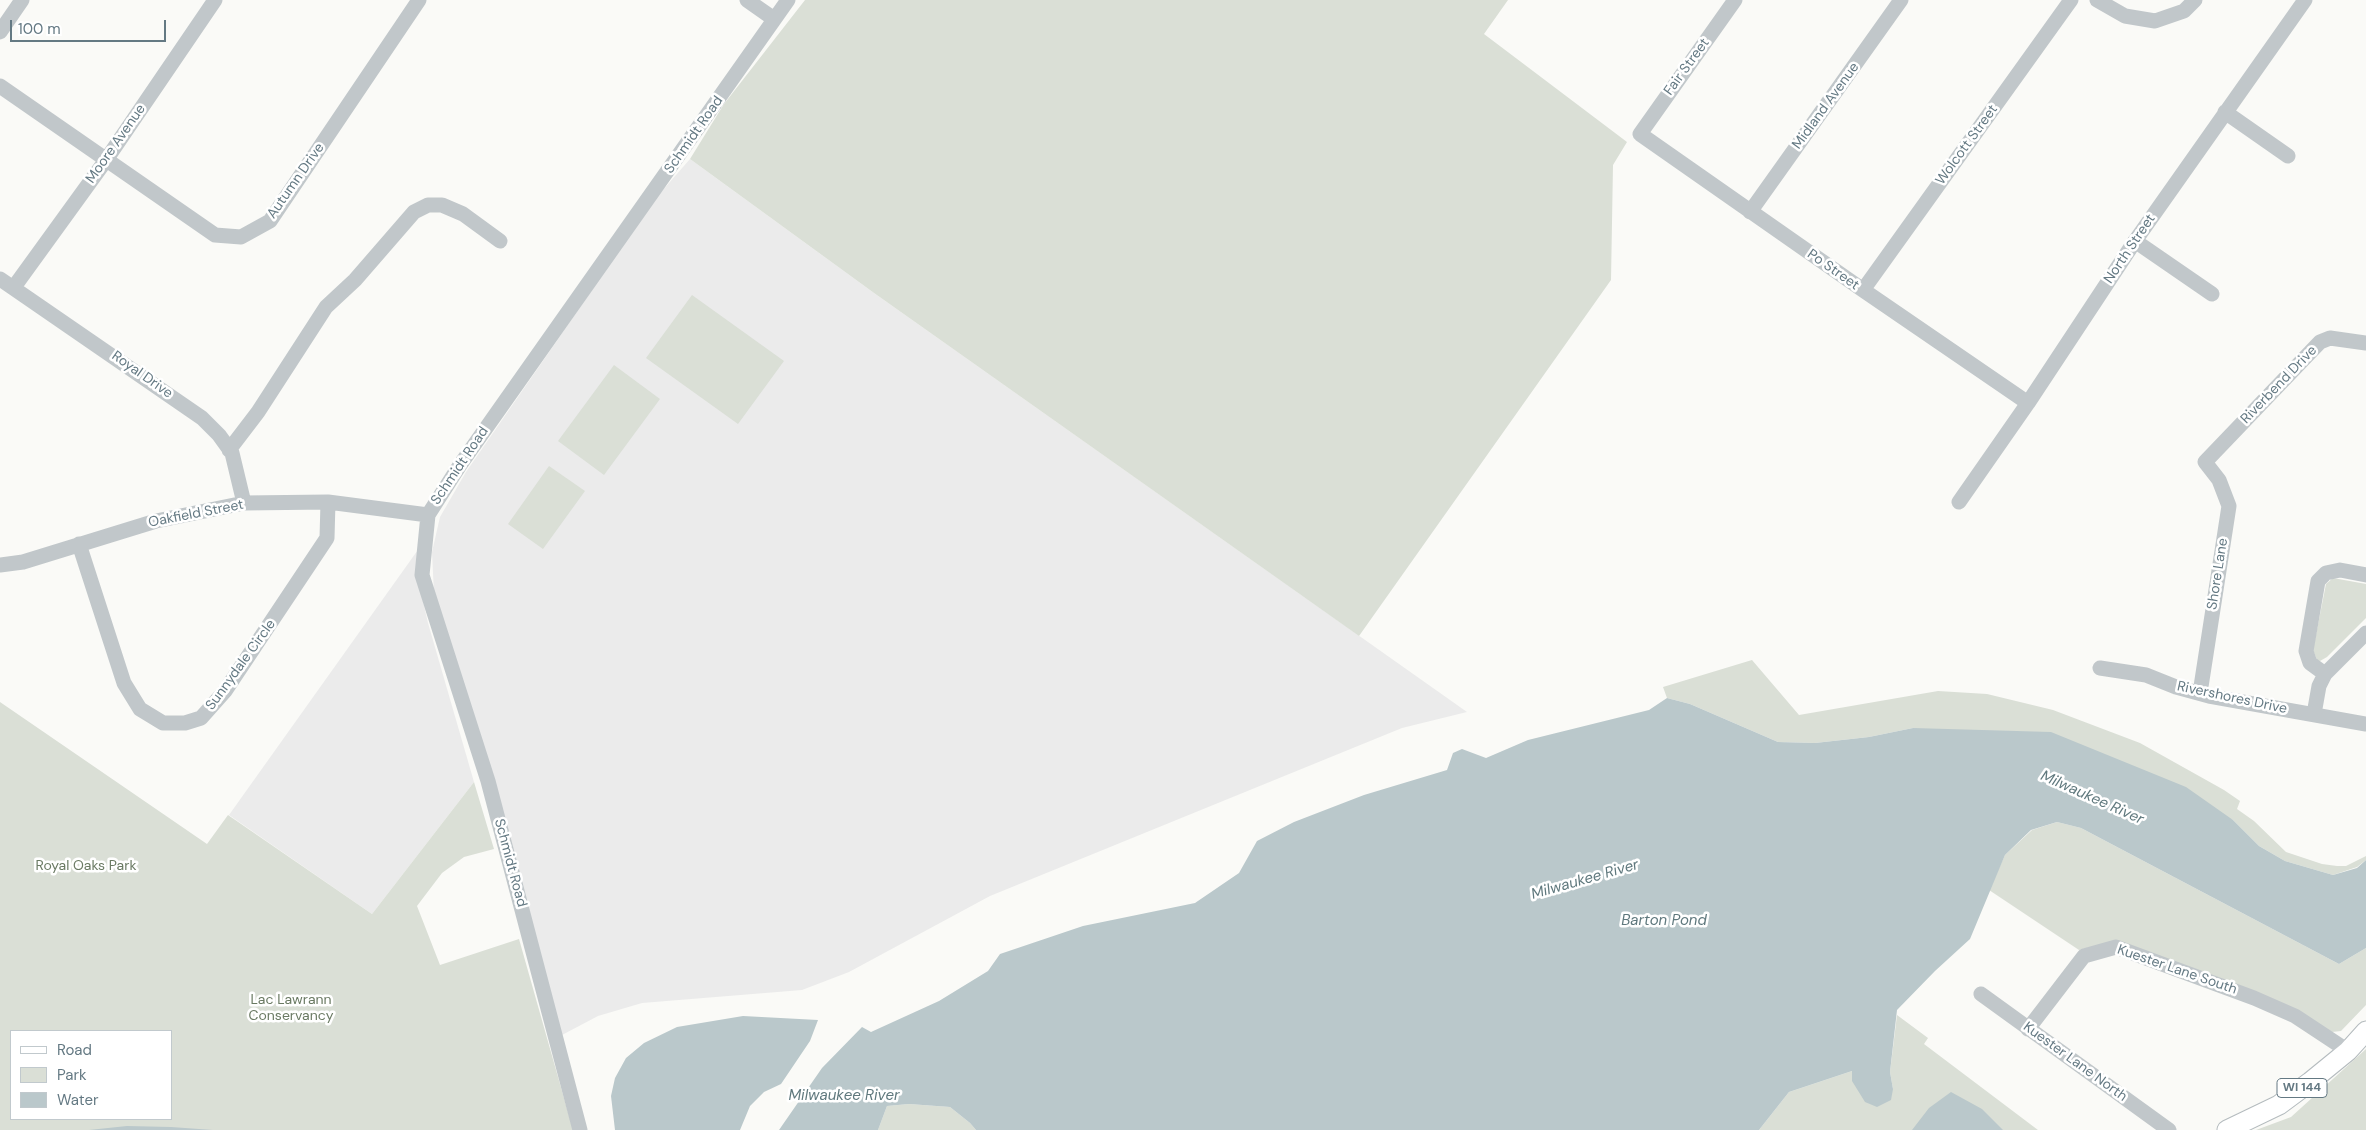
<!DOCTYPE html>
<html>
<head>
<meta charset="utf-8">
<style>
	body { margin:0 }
	#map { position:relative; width:2366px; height:1130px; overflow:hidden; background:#fafaf7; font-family:"DM Sans",sans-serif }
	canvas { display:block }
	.legend { position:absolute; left:10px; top:1030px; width:162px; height:90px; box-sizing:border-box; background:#fff; border:1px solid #c1c9cd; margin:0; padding:6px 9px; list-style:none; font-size:15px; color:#647983 }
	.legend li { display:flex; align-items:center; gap:10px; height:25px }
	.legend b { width:25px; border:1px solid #c1c9cd }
	.scale { position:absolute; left:10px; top:20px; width:156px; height:22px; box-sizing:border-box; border:2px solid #647983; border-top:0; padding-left:6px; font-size:15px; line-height:18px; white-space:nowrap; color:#647983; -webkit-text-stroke:4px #fff; paint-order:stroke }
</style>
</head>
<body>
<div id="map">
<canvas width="2366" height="1130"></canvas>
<ul class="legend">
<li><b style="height:6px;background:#fff"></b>Road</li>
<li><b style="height:14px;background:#dadfd6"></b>Park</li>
<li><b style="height:14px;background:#bac8cb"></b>Water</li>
</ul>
<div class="scale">100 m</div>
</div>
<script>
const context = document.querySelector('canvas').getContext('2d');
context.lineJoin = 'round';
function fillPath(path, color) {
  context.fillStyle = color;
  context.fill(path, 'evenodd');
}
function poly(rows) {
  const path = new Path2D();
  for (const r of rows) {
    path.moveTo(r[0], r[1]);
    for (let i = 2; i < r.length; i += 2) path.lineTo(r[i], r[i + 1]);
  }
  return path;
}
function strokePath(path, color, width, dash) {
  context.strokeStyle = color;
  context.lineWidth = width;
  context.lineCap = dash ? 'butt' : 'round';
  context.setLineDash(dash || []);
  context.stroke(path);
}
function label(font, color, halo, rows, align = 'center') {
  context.font = font + ' "DM Sans",sans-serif';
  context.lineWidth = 5;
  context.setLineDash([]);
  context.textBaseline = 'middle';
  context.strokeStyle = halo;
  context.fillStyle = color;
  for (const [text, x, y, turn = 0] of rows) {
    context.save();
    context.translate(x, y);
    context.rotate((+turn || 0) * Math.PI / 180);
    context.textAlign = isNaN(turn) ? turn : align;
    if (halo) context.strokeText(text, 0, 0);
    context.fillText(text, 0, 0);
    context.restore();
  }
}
const built = poly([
	[690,159,874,293,1467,712,1402,728,990,896,849,972,802,990,642,1003,598,1016,562,1035,434,594,432,552,440,517,466,472,655,199],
	[420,547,421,592,428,623,474,782,372,914,229,815]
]);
const green = poly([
	[805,0,1508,0,1484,34,1627,142,1613,165,1611,280,1359,636,874,293,690,159,724,104],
	[692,295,784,361,738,424,646,358],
	[614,365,660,399,604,475,558,441],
	[549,466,585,491,543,549,508,524],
	[2333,578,2366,584,2366,618,2327,657,2320,661,2317,660,2313,650,2326,584],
	[1752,660,1799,715,1938,691,1987,694,2053,710,2140,743,2224,790,2240,801,2237,809,2254,821,2286,852,2322,864,2337,866,2346,866,2366,856,2366,860,2357,867,2333,875,2285,861,2259,846,2233,820,1913,728,1869,737,1815,743,1778,742,1690,704,1667,698,1663,687],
	[0,702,207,844,228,815,372,914,474,782,494,849,464,857,442,873,417,906,440,965,519,939,573,1130,0,1130],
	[11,1031,171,1031,171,1119,11,1119],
	[2057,822,2081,828,2339,964,2366,948,2366,1005,2341,1031,2332,1032,2099,945,2079,950,1989,890,2005,855,2032,830],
	[1897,1015,1928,1038,1924,1044,2038,1130,1759,1130,1789,1092,1852,1071,1893,1089,1890,1072],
	[2366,1049,2366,1130,2256,1130,2291,1117],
	[909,1104,950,1107,970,1123,976,1130,878,1130,887,1106]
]);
const water = poly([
	[1667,698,1690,704,1778,742,1815,743,1869,737,1913,728,2051,732,2186,787,2233,820,2259,846,2285,861,2333,875,2357,868,2366,860,2366,948,2339,964,2081,828,2057,822,2031,830,2005,855,1970,939,1935,971,1897,1010,1890,1072,1893,1089,1891,1100,1877,1107,1865,1102,1852,1081,1852,1071,1789,1092,1759,1130,976,1130,970,1123,950,1107,909,1104,887,1106,878,1130,779,1130,822,1068,862,1027,871,1032,939,1001,988,971,1000,954,1083,926,1195,903,1239,873,1257,841,1294,822,1364,795,1447,770,1453,753,1462,749,1486,758,1528,740,1649,710],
	[743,1016,818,1020,810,1041,781,1084,764,1092,750,1106,740,1130,615,1130,611,1096,615,1078,626,1058,644,1043,677,1027],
	[1951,1092,1982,1109,2003,1130,1912,1130,1929,1108],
	[127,1126,171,1127,213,1130,89,1130]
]);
const minor = poly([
	[747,0,774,19],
	[1735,0,1640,134,1863,290,2028,403],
	[2097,0,2125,16,2155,21,2184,11,2195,0],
	[0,32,22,0],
	[0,86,215,235,241,237,270,221,419,0],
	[2225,112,2288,156],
	[1750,212,1901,0],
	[2135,241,2212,294],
	[0,279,202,418,219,435,232,453,244,503],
	[14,287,106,160,215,0],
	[1863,290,2071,0],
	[229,450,258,412,326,307,355,280,414,212,428,205,442,205,463,214,500,241],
	[1959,502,2028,403,2135,241,2305,0],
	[79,544,124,683,140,709,163,723,185,723,201,718,225,691,327,538,328,502],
	[0,565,23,562,156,521,244,503,328,502,428,515],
	[2100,668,2146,675,2176,687,2209,696,2366,724],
	[2325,674,2310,663,2306,651,2318,581,2326,573,2340,570,2366,575],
	[2200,693,2229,506,2219,480,2205,462,2320,342,2330,338,2366,343],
	[2314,714,2319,686,2325,674,2366,633],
	[1981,994,2169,1130],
	[2028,1029,2084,956,2116,947,2254,998,2295,1016,2348,1051],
	[580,1130,488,781,422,575,428,515,460,465,788,0]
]);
const major = poly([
	[2227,1130,2279,1105,2310,1082,2348,1051,2366,1031]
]);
const shields = [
	[2302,1088,50]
];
const shieldNames = [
	["WI 144",2302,1088]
];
const streetNames = [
	["Fair Street",1687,67,-54],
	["Midland Avenue",1826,106,-54],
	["Schmidt Road",694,135,-55],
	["Moore Avenue",116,144,-55],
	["Wolcott Street",1967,145,-54],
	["Autumn Drive",296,181,-55],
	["North Street",2130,249,-56],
	["Po Street",1833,270,35],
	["Royal Drive",142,375,35],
	["Riverbend Drive",2279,385,-46],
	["Schmidt Road",460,466,-56],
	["Oakfield Street",196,514,-11],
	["Shore Lane",2218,574,-81],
	["Sunnydale Circle",241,665,-54],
	["Rivershores Drive",2232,698,12],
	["Schmidt Road",510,863,75],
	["Kuester Lane South",2177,970,19],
	["Kuester Lane North",2075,1062,36]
];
const parkNames = [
	["Royal Oaks Park",86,866],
	["Lac Lawrann",291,1000],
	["Conservancy",291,1016]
];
const waterNames = [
	["Milwaukee River",2092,798,24],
	["Milwaukee River",1585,880,-16],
	["Barton Pond",1664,921],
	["Milwaukee River",844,1096]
];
fillPath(built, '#ebebeb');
fillPath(green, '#dadfd6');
fillPath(water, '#bac8cb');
strokePath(major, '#b4bbbe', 21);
strokePath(minor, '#c1c7ca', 15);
strokePath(major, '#fff', 19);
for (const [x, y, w] of shields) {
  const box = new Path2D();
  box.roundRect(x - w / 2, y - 9.5, w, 19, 4);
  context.fillStyle = '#fff';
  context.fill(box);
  strokePath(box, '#647983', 1);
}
label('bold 12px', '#647983', null, shieldNames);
label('14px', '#647983', '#fff', streetNames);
label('14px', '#6a7a63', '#fff', parkNames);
label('italic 15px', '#5f787d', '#fff', waterNames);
</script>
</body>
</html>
